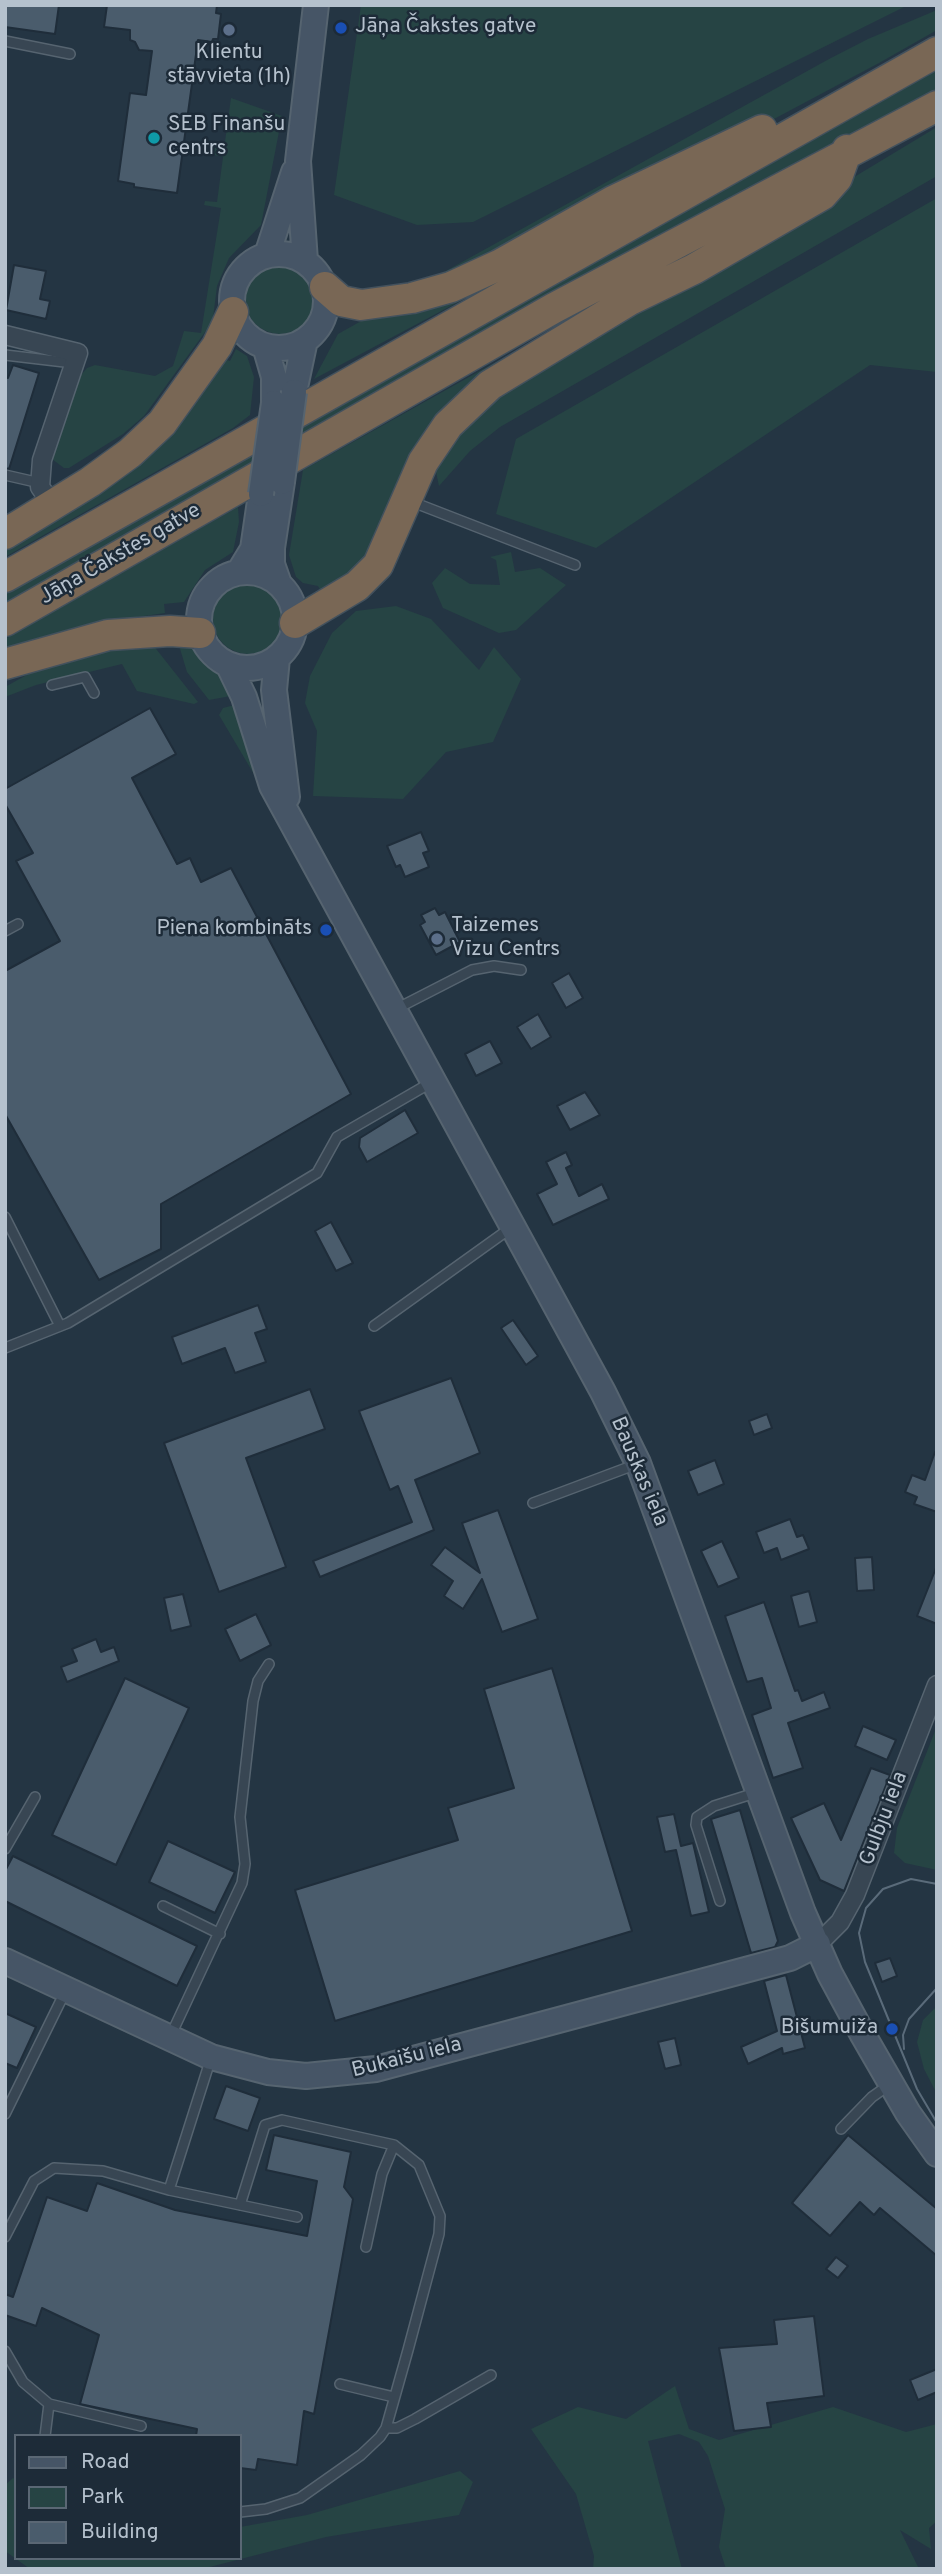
<!DOCTYPE html>
<html>
<head>
<meta charset="utf-8">
<style>
	body { margin:0 }
	#map { position:relative; width:942px; height:2574px; overflow:hidden; background:#243543; font-family:Overpass,sans-serif }
	canvas { display:block }
	.frame { position:absolute; inset:0; border:7px solid #b5c1cd; pointer-events:none }
	.legend { position:absolute; left:14px; top:2434px; width:228px; height:126px; box-sizing:border-box; background:#1d2b38; border:2px solid #5a6774; margin:0; padding:9px 12px; list-style:none; font-size:21px; color:#b5c1cd }
	.legend li { display:flex; align-items:center; gap:14px; height:35px }
	.legend b { width:35px; border:2px solid #5a6774 }
</style>
</head>
<body>
<div id="map">
<canvas width="942" height="2574"></canvas>
<div class="frame"></div>
<ul class="legend">
<li><b style="height:9px;background:#465566"></b>Road</li>
<li><b style="height:19px;background:#264444"></b>Park</li>
<li><b style="height:19px;background:#4a5c6c"></b>Building</li>
</ul>
</div>
<script>
const context = document.querySelector('canvas').getContext('2d');
context.lineJoin = 'round';
function fillPath(path, color) {
  context.fillStyle = color;
  context.fill(path, 'evenodd');
}
function poly(rows) {
  const path = new Path2D();
  for (const r of rows) {
    if (r.length === 3) {
      path.moveTo(r[0] + r[2], r[1]);
      path.arc(r[0], r[1], r[2], 0, 2 * Math.PI);
      continue;
    }
    path.moveTo(r[0], r[1]);
    for (let i = 2; i < r.length; i += 2) path.lineTo(r[i], r[i + 1]);
  }
  return path;
}
function strokePath(path, color, width, dash) {
  context.strokeStyle = color;
  context.lineWidth = width;
  context.lineCap = dash ? 'butt' : 'round';
  context.setLineDash(dash || []);
  context.stroke(path);
}
function label(font, color, halo, rows, align = 'center') {
  context.font = font + ' Overpass,sans-serif';
  context.lineWidth = 5;
  context.setLineDash([]);
  context.textBaseline = 'middle';
  context.strokeStyle = halo;
  context.fillStyle = color;
  for (const [text, x, y, turn = 0] of rows) {
    context.save();
    context.translate(x, y);
    context.rotate((+turn || 0) * Math.PI / 180);
    context.textAlign = isNaN(turn) ? turn : align;
    if (halo) context.strokeText(text, 0, 0);
    context.fillText(text, 0, 0);
    context.restore();
  }
}
const green = poly([
	[361,5,908,5,473,222,417,225,334,195],
	[937,10,937,30,879,63,774,119,415,288,829,59,868,39],
	[937,70,937,89,5,609,5,588],
	[231,98,282,116,261,225,229,258,217,286,213,318,208,328,144,416,123,434,69,468,64,468,52,459,81,375,87,368,95,365,155,376,173,366,184,331,201,333,221,208,204,205,205,201,217,202,223,157,206,153,207,147,224,149],
	[937,127,937,176,500,427,470,451,439,486,436,472,442,453,493,395],
	[937,198,937,372,870,365,596,548,496,514,516,439],
	[280,299,35],
	[507,276,314,379,338,334,363,320,365,313],
	[544,335,552,335,506,362,362,565,322,593,318,586,303,583,296,577,289,555,303,470],
	[236,349,247,356,254,377,250,415,233,428,5,557,5,551,61,516,224,359,230,361],
	[238,507,239,522,233,552,205,570,184,602,164,604,165,613,103,622,5,651,5,639],
	[511,552,515,572,540,568,566,585,516,630,499,633,443,608,432,583,445,568,470,584,500,585,496,560,490,557],
	[248,619,35],
	[396,606,431,619,479,670,494,647,521,679,493,742,446,752,403,799,313,796,317,731,305,703,310,676,332,633,356,611],
	[178,642,195,645,206,659,223,673,236,695,209,700,187,672],
	[153,645,198,702,194,704,137,691,122,664,36,685,5,697,5,687,32,672,110,650],
	[238,704,268,798,219,715,223,708],
	[937,1726,937,1870,905,1863,894,1853,897,1828],
	[937,2006,937,2094,924,2069,917,2042,923,2020],
	[675,2386,689,2429,719,2440,833,2407,906,2432,937,2424,937,2521,929,2528,931,2549,900,2530,919,2569,726,2569,719,2547,725,2509,708,2456,699,2442,679,2434,648,2441,682,2569,593,2569,594,2556,576,2494,531,2429,578,2407,626,2419],
	[460,2471,473,2482,459,2515,326,2537,202,2569,30,2569,5,2551,5,2485,13,2478,16,2480,16,2558,240,2558,240,2527,307,2515]
]);
const building = poly([
	[5,5,59,5,55,34,5,27,5,5],
	[107,5,217,5,216,13,221,14,218,39,213,39,212,42,198,40,177,193,134,187,134,184,118,181,130,93,146,95,152,51,139,50,135,42,130,40,130,30,104,27,107,5],
	[14,265,46,271,40,299,50,301,46,319,6,310,14,265],
	[13,365,39,373,9,469,5,468,5,377,8,378,13,365],
	[150,708,176,754,132,778,177,864,190,858,201,882,231,868,351,1094,161,1204,161,1249,99,1280,5,1114,5,971,60,941,16,861,33,853,5,804,5,789,150,708],
	[421,832,429,851,423,853,429,867,405,877,400,865,396,867,387,846,421,832],
	[435,908,439,915,445,912,460,942,436,955,420,925,425,922,421,915,435,908],
	[569,973,583,998,566,1008,552,983,569,973],
	[538,1014,551,1037,531,1049,517,1027,538,1014],
	[490,1041,502,1063,476,1076,465,1054,490,1041],
	[585,1092,600,1115,570,1130,557,1106,585,1092],
	[405,1110,418,1133,367,1162,359,1147,360,1138,405,1110],
	[566,1152,572,1165,566,1168,579,1196,602,1184,609,1199,553,1225,537,1194,557,1184,546,1162,566,1152],
	[331,1222,353,1263,336,1271,315,1231,331,1222],
	[258,1305,267,1329,255,1333,266,1362,235,1373,225,1348,182,1364,172,1337,258,1305],
	[513,1320,538,1356,526,1365,501,1328,513,1320],
	[451,1378,480,1453,415,1480,434,1530,320,1577,313,1561,412,1522,398,1486,390,1490,359,1411,451,1378],
	[310,1389,325,1429,246,1458,286,1567,219,1592,164,1443,310,1389],
	[767,1414,772,1428,754,1435,749,1421,767,1414],
	[935,1452,937,1453,937,1512,914,1504,917,1497,905,1492,912,1475,925,1480,935,1452],
	[715,1460,724,1484,698,1495,688,1471,715,1460],
	[498,1510,538,1619,502,1632,482,1579,463,1609,444,1596,453,1581,431,1565,445,1547,480,1573,462,1523,498,1510],
	[790,1519,797,1537,803,1535,809,1549,781,1560,777,1548,764,1553,756,1532,790,1519],
	[722,1541,739,1578,718,1587,701,1551,722,1541],
	[872,1557,874,1590,857,1591,855,1558,872,1557],
	[936,1568,937,1568,937,1624,917,1616,936,1568],
	[809,1591,817,1622,799,1627,791,1596,809,1591],
	[183,1594,191,1626,171,1631,164,1598,183,1594],
	[764,1602,795,1691,798,1690,802,1701,824,1692,830,1708,788,1723,803,1768,773,1778,752,1715,771,1708,762,1678,747,1682,725,1616,764,1602],
	[256,1614,271,1645,240,1661,225,1629,256,1614],
	[96,1639,101,1652,114,1647,119,1661,67,1682,61,1667,77,1661,72,1649,96,1639],
	[552,1668,632,1931,335,2021,295,1890,458,1840,448,1808,514,1788,484,1689,552,1668],
	[125,1678,189,1708,116,1865,52,1835,125,1678],
	[863,1726,896,1740,887,1760,855,1746,863,1726],
	[871,1768,890,1775,844,1891,820,1880,791,1818,824,1803,841,1840,871,1768],
	[740,1810,778,1941,775,1947,751,1953,711,1819,740,1810],
	[674,1814,681,1846,693,1843,709,1912,691,1916,676,1850,665,1852,657,1817,674,1814],
	[168,1841,235,1872,215,1913,149,1882,168,1841],
	[13,1856,197,1946,177,1986,5,1901,5,1871,13,1856],
	[890,1958,897,1976,882,1982,875,1963,890,1958],
	[786,1975,805,2048,783,2054,782,2048,748,2064,741,2047,777,2031,764,1981,786,1975],
	[5,2013,36,2027,17,2068,5,2063,5,2013],
	[675,2038,681,2065,665,2069,658,2042,675,2038],
	[226,2086,260,2098,248,2131,214,2119,226,2086],
	[274,2135,351,2152,344,2187,353,2199,314,2414,304,2411,297,2465,258,2459,256,2470,240,2468,240,2436,196,2436,197,2429,80,2404,99,2335,42,2308,36,2326,5,2315,5,2294,13,2297,47,2197,87,2211,97,2183,175,2210,307,2236,317,2181,266,2170,274,2135],
	[848,2135,937,2209,937,2256,880,2208,874,2215,860,2202,830,2236,792,2203,848,2135],
	[836,2257,848,2266,838,2278,826,2269,836,2257],
	[814,2316,824,2396,767,2403,771,2427,734,2431,719,2348,777,2344,774,2320,814,2316],
	[937,2369,937,2392,918,2400,910,2380,937,2369]
]);
const lane = poly([
	[5,41,70,54],
	[5,355,73,363],
	[5,475,40,483],
	[410,501,575,565],
	[52,685,85,677,94,693],
	[5,931,18,924],
	[396,1009,472,970,494,966,521,970],
	[5,1217,60,1326],
	[374,1326,512,1227],
	[5,1348,68,1323,317,1173,337,1137,432,1082],
	[533,1503,637,1464],
	[5,1849,35,1797],
	[720,1901,696,1825,697,1817,714,1806,755,1793],
	[163,1906,220,1934],
	[170,2037,242,1883,245,1864,240,1817,253,1701,258,1681,269,1664],
	[5,2114,66,1990],
	[841,2129,872,2097,889,2085],
	[169,2190,297,2217],
	[5,2237,34,2181,54,2168,103,2171,169,2190,211,2058],
	[366,2247,382,2174,394,2145],
	[5,2351,23,2382,49,2404,141,2426],
	[340,2384,394,2397],
	[386,2428,397,2428,415,2419,491,2375],
	[45,2436,49,2404],
	[240,2512,266,2509,300,2498,361,2455,380,2437,386,2428,408,2350,439,2234,440,2216,419,2165,394,2145,282,2120,265,2125,240,2205]
]);
const street = poly([
	[5,335,78,353,42,460,40,487,52,504],
	[818,1944,840,1922,855,1895,937,1685]
]);
const secondary = poly([
	[279,301,47],
	[267,255,294,172],
	[305,261,298,161,316,5],
	[265,346,274,377,274,403],
	[294,392,305,340],
	[247,620,48],
	[239,572,253,549,261,494],
	[279,584,272,564,272,548,282,482],
	[277,658,274,690,287,797],
	[228,664,244,697,272,786,603,1392,638,1463,803,1913,830,1974,863,2035,908,2113,937,2154],
	[5,1961,211,2057,268,2072,306,2076,376,2069,790,1958,818,1944]
]);
const highway = poly([
	[325,287,341,301,361,305,412,298,451,287,499,265,613,201,762,130],
	[5,534,90,482,130,453,162,423,217,346,233,312],
	[5,577,937,52],
	[5,621,554,308,937,106],
	[295,623,357,586,378,565,423,462,448,425,490,385,630,300,694,269,822,195,837,178,847,150],
	[5,664,108,635,170,631,200,633]
]);
const tram = poly([
	[937,1884,911,1879,883,1889,866,1908,859,1933,865,1962,917,2089,937,2123],
	[904,2049,903,2035,909,2019,937,1988]
]);
const secondaryBridge = poly([
	[282,482,294,392],
	[261,494,274,403]
]);
const markers = [
	[341,28,7,"#1a4fb4"],
	[229,30,7,"#5c6f8a"],
	[154,138,7,"#0f9aa8"],
	[326,930,7,"#1a4fb4"],
	[437,939,7,"#5c6f8a"],
	[892,2029,7,"#1a4fb4"]
];
const poiNames = [
	["Jāņa Čakstes gatve",355,28],
	["Klientu",229,54,"center"],
	["stāvvieta (1h)",229,78,"center"],
	["SEB Finanšu",168,126],
	["centrs",168,150],
	["Taizemes",451,927],
	["Vīzu Centrs",451,951],
	["Piena kombināts",312,930,"right"],
	["Bišumuiža",878,2029,"right"]
];
const streetNames = [
	["Jāņa Čakstes gatve",121,555,-30],
	["Bauskas iela",638,1472,67],
	["Gulbju iela",885,1819,-69],
	["Bukaišu iela",407,2059,-14]
];
fillPath(green, '#264444');
fillPath(building, '#4a5c6c');
strokePath(building, '#1f2d3a', 2);
strokePath(lane, '#566470', 12);
strokePath(street, '#566470', 21);
strokePath(secondary, '#566470', 28);
strokePath(highway, '#43515d', 33);
strokePath(lane, '#384653', 9);
strokePath(street, '#384653', 18);
strokePath(secondary, '#465566', 24);
strokePath(highway, '#796755', 30);
strokePath(tram, '#5a6b7a', 2);
strokePath(secondaryBridge, '#566470', 28, []);
strokePath(secondaryBridge, '#465566', 24);
for (const [x, y, r, color] of markers) {
  const dot = new Path2D();
  dot.arc(x, y, r, 0, 2 * Math.PI);
  context.fillStyle = color;
  context.fill(dot);
  strokePath(dot, '#1d2b38', 2.5);
}
label('21px', '#b5c1cd', '#1d2b38', poiNames, 'left');
label('21px', '#b5c1cd', '#1d2b38', streetNames);
</script>
</body>
</html>
